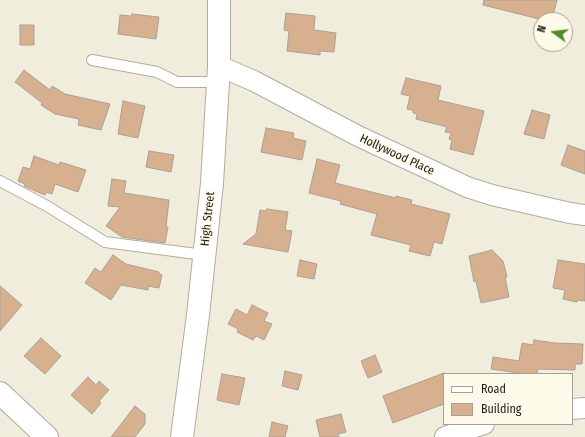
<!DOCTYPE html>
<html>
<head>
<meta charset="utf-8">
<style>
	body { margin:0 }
	#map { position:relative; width:585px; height:437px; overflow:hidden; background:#f1eddd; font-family:"Fira Sans Condensed",sans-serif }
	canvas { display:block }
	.legend { position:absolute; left:443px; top:373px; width:130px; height:52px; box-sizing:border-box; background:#fefaea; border:1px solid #a4a196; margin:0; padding:5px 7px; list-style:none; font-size:12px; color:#1e1c17 }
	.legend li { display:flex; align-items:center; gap:8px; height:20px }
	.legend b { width:20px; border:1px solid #a4a196 }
	.north { position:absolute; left:533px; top:12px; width:40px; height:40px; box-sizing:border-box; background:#fefaea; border:1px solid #a4a196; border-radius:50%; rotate:285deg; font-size:11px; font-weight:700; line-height:16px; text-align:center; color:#1e1c17 }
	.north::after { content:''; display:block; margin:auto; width:14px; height:18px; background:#528c29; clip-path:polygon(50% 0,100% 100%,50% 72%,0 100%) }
</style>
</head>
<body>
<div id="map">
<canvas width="585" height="437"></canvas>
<ul class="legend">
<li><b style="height:5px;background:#fff"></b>Road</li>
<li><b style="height:11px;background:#d7b08f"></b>Building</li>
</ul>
<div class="north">N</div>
</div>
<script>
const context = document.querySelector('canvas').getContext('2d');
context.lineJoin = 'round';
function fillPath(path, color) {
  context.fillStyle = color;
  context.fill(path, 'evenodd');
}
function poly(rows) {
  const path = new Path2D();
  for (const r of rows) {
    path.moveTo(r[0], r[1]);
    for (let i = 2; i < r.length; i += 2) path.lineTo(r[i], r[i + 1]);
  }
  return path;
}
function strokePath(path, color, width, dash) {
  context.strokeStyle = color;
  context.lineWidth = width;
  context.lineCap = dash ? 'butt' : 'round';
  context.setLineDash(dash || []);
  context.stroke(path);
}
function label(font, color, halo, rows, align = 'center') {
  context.font = font + ' "Fira Sans Condensed",sans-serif';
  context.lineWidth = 3.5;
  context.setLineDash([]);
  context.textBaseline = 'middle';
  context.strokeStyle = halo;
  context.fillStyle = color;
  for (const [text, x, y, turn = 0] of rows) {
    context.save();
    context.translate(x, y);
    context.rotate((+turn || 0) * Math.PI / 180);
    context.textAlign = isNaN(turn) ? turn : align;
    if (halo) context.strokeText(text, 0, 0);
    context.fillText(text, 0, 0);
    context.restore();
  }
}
const building = poly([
	[484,0,557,0,552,20,543,20,483,5,484,0],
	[286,13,315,16,314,30,336,33,334,52,320,51,320,55,287,51,289,31,284,30,286,13],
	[132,14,159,17,156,39,118,34,120,15,131,16,132,14],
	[20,25,34,25,34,45,20,45,20,25],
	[24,70,50,90,52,86,65,94,110,104,101,130,78,125,79,119,55,114,41,105,42,103,15,82,24,70],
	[406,78,441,86,438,100,484,111,473,155,450,149,452,140,449,139,451,133,445,132,447,127,416,119,417,114,413,113,413,110,407,109,410,96,401,94,406,78],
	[123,101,145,106,138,138,118,134,123,101],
	[532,110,550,115,544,139,524,134,532,110],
	[266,128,294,133,293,138,306,141,302,160,261,152,266,128],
	[568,145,585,151,585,174,561,165,568,145],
	[149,151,174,155,171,172,146,167,149,151],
	[34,156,59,165,60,162,86,170,78,192,55,184,52,194,46,192,45,195,24,186,25,184,18,181,23,167,30,169,34,156],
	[317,159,340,165,335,183,396,198,396,196,412,200,411,204,450,214,442,244,434,242,430,256,409,251,411,245,371,235,377,214,340,204,341,201,309,193,317,159],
	[112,179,126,181,124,193,169,200,166,227,168,227,165,243,122,237,106,226,120,207,108,206,112,179],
	[267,209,288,212,285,230,292,231,288,252,243,244,256,234,260,210,266,211,267,209],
	[492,250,503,261,507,277,505,277,509,297,481,303,476,281,474,282,469,256,492,250],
	[113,255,126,264,159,272,159,274,162,275,159,288,148,286,148,290,121,285,111,300,85,283,95,268,101,272,113,255],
	[300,260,317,264,314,279,297,276,300,260],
	[558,260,585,264,585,301,577,300,577,302,563,299,565,290,553,288,558,260],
	[0,286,22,305,0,331,0,286],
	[252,305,268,313,264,321,272,324,264,340,256,336,253,340,237,332,238,329,228,324,236,309,247,315,252,305],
	[41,338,61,356,45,374,24,356,41,338],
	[534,340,555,343,583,344,582,364,575,364,575,370,538,369,537,374,525,374,491,369,493,357,519,361,522,343,533,345,534,340],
	[375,355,382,372,368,378,361,361,375,355],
	[285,371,302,375,298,390,282,386,285,371],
	[444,373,444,404,393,423,383,396,444,373],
	[222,374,245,378,239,405,217,400,222,374],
	[88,377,96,385,99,381,109,390,99,401,101,403,92,414,71,395,88,377],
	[135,406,145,414,145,424,135,437,111,437,135,406],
	[341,414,346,432,338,434,339,437,320,437,316,420,341,414],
	[272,422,288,426,285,437,269,437,272,422]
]);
const service = poly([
	[92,60,157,72,177,82,218,82],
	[0,181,47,206,105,242,204,255]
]);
const minor = poly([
	[219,66,254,81,358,136,467,187,492,195,570,213,585,215],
	[572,409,585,408],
	[445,437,484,424]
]);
const secondary = poly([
	[0,393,47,437],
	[182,437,198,315,212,183,219,66,219,0]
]);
const streetNames = [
	["Hollywood Place",397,155,25],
	["High Street",208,219,-84]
];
fillPath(building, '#d7b08f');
strokePath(building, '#ac9f95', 1);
strokePath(service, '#b0ac9e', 12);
strokePath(minor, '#b0ac9e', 22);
strokePath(secondary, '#b0ac9e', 24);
strokePath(service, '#fff', 10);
strokePath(minor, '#fff', 20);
strokePath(secondary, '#fff', 22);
label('12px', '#1e1c17', '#fefaea', streetNames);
</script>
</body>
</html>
